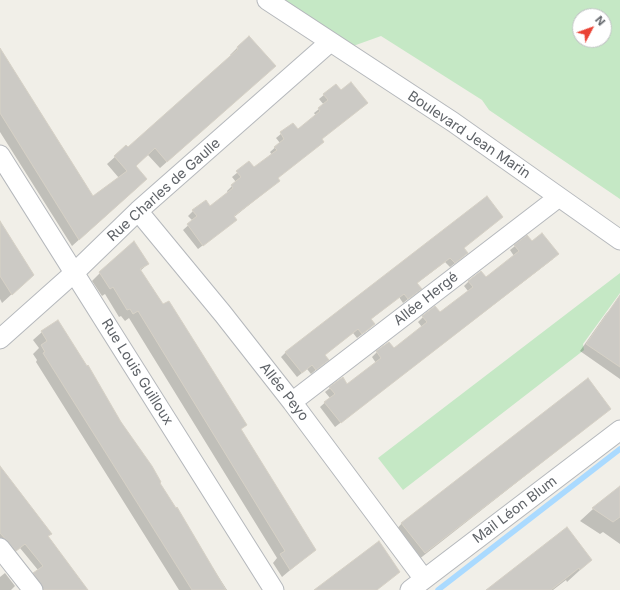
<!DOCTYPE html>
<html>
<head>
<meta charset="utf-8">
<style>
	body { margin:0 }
	#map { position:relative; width:620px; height:590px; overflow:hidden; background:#f1efe8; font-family:Inter,sans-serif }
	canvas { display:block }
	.north { position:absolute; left:572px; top:8px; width:40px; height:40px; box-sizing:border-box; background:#fff; border:1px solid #bfc1c3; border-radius:50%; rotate:49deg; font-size:11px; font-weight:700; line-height:16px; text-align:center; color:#5f6368 }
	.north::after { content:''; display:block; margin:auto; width:14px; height:18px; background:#ea4335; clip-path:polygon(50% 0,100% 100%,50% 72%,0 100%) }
</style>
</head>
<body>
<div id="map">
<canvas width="620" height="590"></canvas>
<div class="north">N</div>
</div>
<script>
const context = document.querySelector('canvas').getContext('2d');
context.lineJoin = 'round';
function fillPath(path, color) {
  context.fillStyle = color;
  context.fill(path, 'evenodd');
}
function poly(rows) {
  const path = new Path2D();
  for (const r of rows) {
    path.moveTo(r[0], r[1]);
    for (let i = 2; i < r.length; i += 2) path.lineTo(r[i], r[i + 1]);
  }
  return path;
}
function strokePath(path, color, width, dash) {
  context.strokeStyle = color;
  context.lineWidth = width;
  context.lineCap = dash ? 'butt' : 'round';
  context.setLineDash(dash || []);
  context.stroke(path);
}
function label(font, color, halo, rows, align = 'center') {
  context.font = font + ' Inter,sans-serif';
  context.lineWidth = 3;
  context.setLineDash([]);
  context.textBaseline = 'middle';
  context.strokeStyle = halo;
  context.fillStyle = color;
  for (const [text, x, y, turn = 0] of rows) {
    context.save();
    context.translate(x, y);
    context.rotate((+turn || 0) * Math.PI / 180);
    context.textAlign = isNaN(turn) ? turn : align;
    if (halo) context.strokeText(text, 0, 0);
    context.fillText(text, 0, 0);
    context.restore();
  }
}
const green = poly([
	[267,0,620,0,620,199,489,110,482,100,381,36,342,50],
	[580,16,604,16,604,40,580,40],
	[620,273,620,293,583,344,584,350,403,490,378,458]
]);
const shadow = poly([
	[237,48,267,73,160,168,148,155,135,166,139,186,72,246,0,132,0,50,92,197,119,178,107,164,126,147,128,149,232,56,230,55],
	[336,85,321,139,277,178,274,185,234,217,231,224,198,249,183,230,193,221,188,216,193,211,210,208,228,193,227,191,236,182,232,177,249,163,253,169,272,155,270,152,280,143,276,138,293,124,297,130,316,116,314,113,324,105,319,99],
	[0,223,23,284,2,303,0,299],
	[532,242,553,259,335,427,320,407,330,398,325,392,330,388,347,385,376,363,372,357,377,352,394,349,422,327,418,322,423,317,435,307,440,314,468,291,464,286,469,281,486,278,514,256,510,250,515,246],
	[463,248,462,258,450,267,445,262,416,284,416,293,403,303,399,297,370,320,374,324,369,329,357,338,353,333,324,355,323,364,311,374,307,369,297,377,281,357,286,352],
	[148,264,140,271,245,425,240,430,314,550,282,577,273,563,277,558,129,318,125,321,121,316,119,317,105,294,102,296,92,281,100,273],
	[613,307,620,312,620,379,580,351,606,314],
	[42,332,106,400,150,465,158,483,227,590,179,590,36,362,37,360,33,354,39,348,33,340],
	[610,409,418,560,395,531,402,523],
	[0,468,47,537,87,590,37,590,29,578,38,570,20,548,11,555,0,542],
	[620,487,620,544,603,532,600,534,580,521,593,509],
	[591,560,567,582,566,580,553,590,488,590],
	[5,573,15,586,11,590,0,590,0,577]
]);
const stream = poly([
	[438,590,620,449]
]);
const building = poly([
	[249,36,276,66,167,162,155,148,136,166,147,179,79,240,0,113,0,48,93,196,127,171,114,156,126,145,128,147,238,49,237,47,249,36],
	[351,82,368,103,322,139,324,142,278,178,280,181,234,216,237,220,203,246,187,224,197,216,192,210,206,200,210,206,233,188,231,185,241,177,236,171,249,161,254,167,277,150,274,147,284,139,280,132,293,123,298,129,320,111,318,108,328,100,323,94,336,84,341,90,351,82],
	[487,196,503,217,464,248,468,253,455,263,450,258,417,283,422,289,408,299,404,294,371,319,375,324,362,334,358,329,325,355,329,360,316,370,312,365,302,373,285,352,487,196],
	[0,221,34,275,12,295,0,276,0,221],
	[542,233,559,254,341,423,324,402,335,394,329,387,343,377,347,384,381,358,376,351,389,342,394,348,427,322,422,316,435,306,440,312,473,287,468,281,481,271,486,277,519,251,514,245,527,235,532,241,542,233],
	[134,241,149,264,140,269,163,304,169,301,247,425,241,429,316,550,290,570,280,554,285,551,138,311,133,314,130,309,127,310,113,287,110,289,99,272,134,241],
	[620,295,620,367,586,344,620,295],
	[58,320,87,366,88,365,121,422,152,466,161,482,160,483,176,508,177,507,226,590,192,590,43,353,45,352,41,345,47,341,41,331,58,320],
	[588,378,611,409,425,553,401,523,588,378],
	[0,466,52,534,48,536,88,590,44,590,33,573,43,566,25,544,16,551,0,533,0,466],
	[620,486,620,517,613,522,592,508,620,486],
	[567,527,592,560,580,570,579,568,551,590,486,590,567,527],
	[379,541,400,572,377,590,314,590,379,541]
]);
const street = poly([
	[267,0,453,122,620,240],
	[0,155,274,590],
	[138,211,223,314,292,402,424,579],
	[0,339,74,273,138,211,330,42],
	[292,402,559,197],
	[0,548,33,590],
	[410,590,620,430]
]);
const streetNames = [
	["Boulevard Jean Marin",469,135,34],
	["Rue Charles de Gaulle",164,190,-42],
	["Allée Hergé",426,299,-38],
	["Rue Louis Guilloux",137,372,58],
	["Allée Peyo",284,392,52],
	["Mail Léon Blum",515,510,-37]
];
fillPath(green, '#c5e8c5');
fillPath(shadow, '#0003');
strokePath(stream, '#aadaff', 5.5);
fillPath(building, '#cccac5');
strokePath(building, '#d6d1c6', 1);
strokePath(street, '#b5b8bc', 21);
strokePath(street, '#fff', 19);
label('14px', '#5f6368', '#fff', streetNames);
</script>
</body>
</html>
